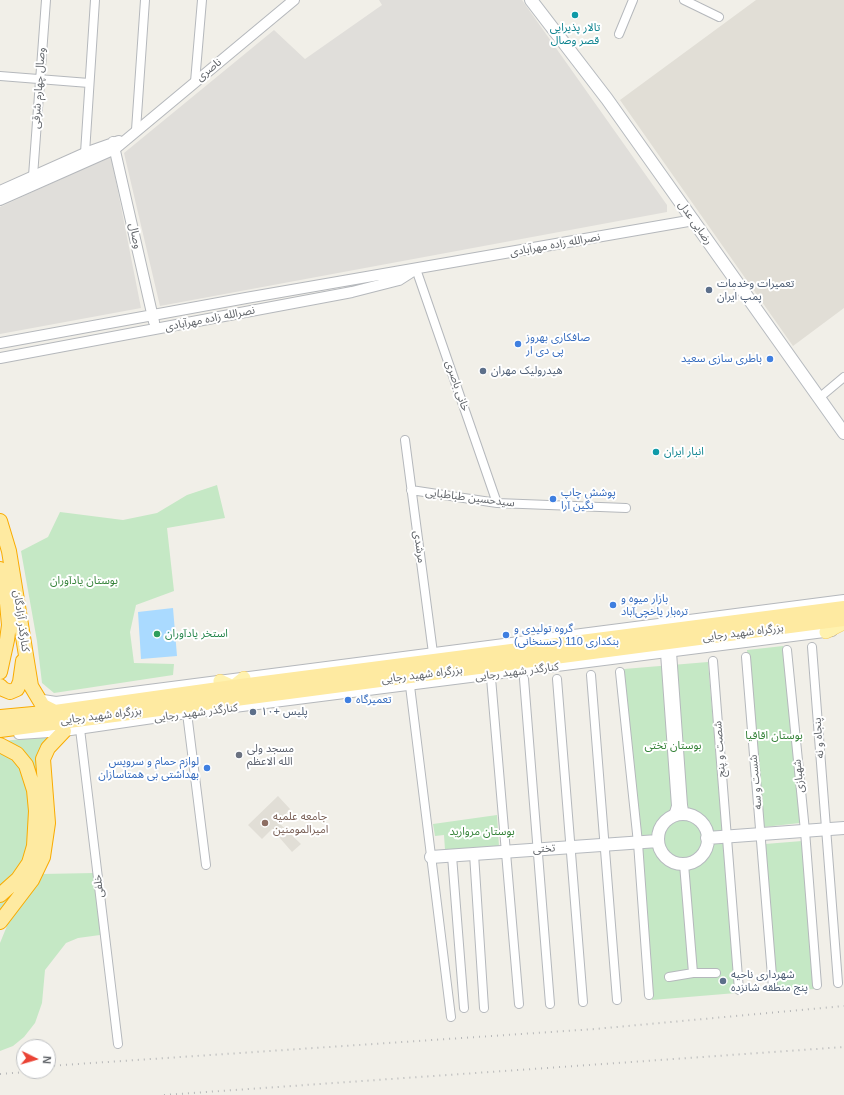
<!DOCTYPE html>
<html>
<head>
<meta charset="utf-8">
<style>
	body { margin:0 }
	#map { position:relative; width:844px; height:1095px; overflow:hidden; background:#f1efe8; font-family:Arial,sans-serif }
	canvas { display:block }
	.north { position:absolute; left:16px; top:1039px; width:40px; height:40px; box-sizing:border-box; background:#fff; border:1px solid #bfc1c3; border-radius:50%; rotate:95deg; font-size:11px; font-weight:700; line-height:16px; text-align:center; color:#5f6368 }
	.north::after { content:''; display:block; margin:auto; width:14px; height:18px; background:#ea4335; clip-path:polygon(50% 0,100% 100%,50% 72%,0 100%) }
</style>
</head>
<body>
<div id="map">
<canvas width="844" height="1095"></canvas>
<div class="north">N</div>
</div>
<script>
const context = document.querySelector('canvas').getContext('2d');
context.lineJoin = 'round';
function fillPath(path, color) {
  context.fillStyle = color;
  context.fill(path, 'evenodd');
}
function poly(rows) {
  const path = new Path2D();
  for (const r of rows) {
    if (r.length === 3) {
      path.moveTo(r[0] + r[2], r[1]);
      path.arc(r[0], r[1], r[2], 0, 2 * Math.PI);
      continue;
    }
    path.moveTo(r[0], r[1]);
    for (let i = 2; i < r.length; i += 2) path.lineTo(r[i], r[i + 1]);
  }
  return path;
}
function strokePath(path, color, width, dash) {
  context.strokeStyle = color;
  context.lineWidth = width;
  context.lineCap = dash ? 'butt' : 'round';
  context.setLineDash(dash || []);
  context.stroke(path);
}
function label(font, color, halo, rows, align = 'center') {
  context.font = font + ' Arial,"Noto Sans Arabic",sans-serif';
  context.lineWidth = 4;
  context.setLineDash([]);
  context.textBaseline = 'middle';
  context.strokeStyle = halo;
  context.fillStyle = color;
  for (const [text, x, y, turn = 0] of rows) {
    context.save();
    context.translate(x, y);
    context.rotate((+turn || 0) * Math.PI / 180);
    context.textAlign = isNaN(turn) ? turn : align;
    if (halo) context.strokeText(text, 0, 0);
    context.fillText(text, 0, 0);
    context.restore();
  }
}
const industrial = poly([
	[379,0,522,0,667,205,667,212,160,306,124,153,274,30,305,59,382,5],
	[111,156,141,308,0,334,0,207]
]);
const education = poly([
	[756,0,844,0,844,308,793,346,620,100],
	[278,796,290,809,278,822,301,844,292,852,272,829,262,839,248,825]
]);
const green = poly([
	[217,485,225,518,167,528,174,591,136,605,130,632,134,663,174,664,173,675,54,693,42,683,37,641,21,551,48,537,60,512,123,520,157,513,187,495],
	[783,646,800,823,764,827,747,650],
	[708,662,736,993,652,1000,624,669],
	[53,736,34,868,0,912,0,900,25,877,37,784,3,741],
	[0,749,13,756,26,778,31,839,23,865,0,890],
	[497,815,499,846,445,850,444,835,435,836,433,824],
	[802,841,814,989,777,992,765,844],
	[95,873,100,935,78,938,66,943,45,970,42,1003,35,1023,24,1037,13,1046,0,1051,0,943,9,921,41,874]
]);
const water = poly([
	[173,608,177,656,141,659,138,612]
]);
const minor = poly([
	[684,0,719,17],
	[619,34,633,0],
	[0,76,89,83],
	[195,82,202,0],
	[136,130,145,0],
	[85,153,95,0],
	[33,176,46,0],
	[416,269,497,503],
	[819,398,844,377],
	[405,440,433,653],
	[411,490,497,503,626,508],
	[812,647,838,983],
	[787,650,805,831,817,985],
	[672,652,683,805,684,811,689,815],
	[665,653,676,806,673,816],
	[746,657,773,988],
	[713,661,739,990],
	[620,672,638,843,649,995],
	[591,675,617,1000],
	[491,678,519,1004],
	[524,679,550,1004],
	[557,679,583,1002],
	[410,686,451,1017],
	[187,713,206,865],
	[80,729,118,1044],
	[474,854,484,1008],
	[452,856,464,1008],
	[684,864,693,973],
	[669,977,693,973,716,973]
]);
const tertiary = poly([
	[113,142,154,322],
	[0,191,85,153,119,141],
	[0,200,115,149,294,0],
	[0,343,246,298,694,220],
	[0,358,352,292,399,280,413,271],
	[36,696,43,700,56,702,844,600],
	[19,734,64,731,187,713,832,631]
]);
const secondary = poly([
	[531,0,607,99,844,433],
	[683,839,25],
	[707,838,844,828],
	[431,857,658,841]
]);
const primary = poly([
	[826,632,844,623],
	[220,681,233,687,244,678]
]);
const trunk = poly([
	[0,521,9,551,31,686,43,706,55,712],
	[0,569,6,592,9,625,7,640,0,672],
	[0,686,3,689,10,692,17,689,20,682,23,661],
	[0,717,55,712,233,687,844,608],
	[0,730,844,619],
	[0,745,17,754,26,765,34,790,36,811,34,846,29,863,18,879,0,895],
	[0,922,32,880,43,857,48,823,43,759,48,748,64,731]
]);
const rail = poly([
	[48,1066,595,1029,844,1006],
	[0,1074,40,1071],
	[164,1095,844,1047]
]);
const markers = [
	[575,15,4,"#0f9aa8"],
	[709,290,4,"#5c6f8a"],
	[518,344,4,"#3f7fe0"],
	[770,359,4,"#3f7fe0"],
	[483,371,4,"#5c6f8a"],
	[656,452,4,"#0f9aa8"],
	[553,499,4,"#3f7fe0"],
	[613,605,4,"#3f7fe0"],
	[157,634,4,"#2e9e5b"],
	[506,635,4,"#3f7fe0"],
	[348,700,4,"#3f7fe0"],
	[253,712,4,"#5c6f8a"],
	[239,755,4,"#6b7280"],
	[207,768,4,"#3f7fe0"],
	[265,823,4,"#8d6e63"],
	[723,981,4,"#5c6f8a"]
];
const cultureNames = [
	["تالار پذیرایی",575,28],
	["قصر وصال",575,41],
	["انبار ایران",664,452,"left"]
];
const streetNames = [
	["ناصری",209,70,-39],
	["وصال چهارم شرقی",39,88,-86],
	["رضایی عدل",695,223,55],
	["وصال",135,236,78],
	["نصرالله زاده مهرآبادی",555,245,-10],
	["نصرالله زاده مهرآبادی",210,319,-11],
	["خانی باصری",457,386,71],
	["سیدحسین طباطبایی",470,498,7],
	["مرشدی",419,547,82],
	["کنارگذر آزادگان",21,621,82],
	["بزرگراه شهید رجایی",743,633,-7],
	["کنارگذر شهید رجایی",517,672,-7],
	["بزرگراه شهید رجایی",422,675,-7],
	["کنارگذر شهید رجایی",196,713,-7],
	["بزرگراه شهید رجایی",101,716,-7],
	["پنجاه و نه",819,738,-94],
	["شصت و پنج",720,749,-94],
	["شهبازی",799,776,-96],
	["شست و سه",756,782,-95],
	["تختی",544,849,-4],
	["خلفی",99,886,-97]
];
const serviceNames = [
	["تعمیرات وخدمات",717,284],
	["پمپ ایران",717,297],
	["هیدرولیک مهران",491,371],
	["پلیس +۱۰",261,712],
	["شهرداری ناحیه",731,975],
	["پنج منطقه شانزده",731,988]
];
const shopNames = [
	["صافکاری بهروز",526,338],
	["پی دی ار",526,351],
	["باطری سازی سعید",762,359,"right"],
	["پوشش چاپ",561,493],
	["نگین آرا",561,506],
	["بازار میوه و",621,599],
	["تره‌بار یاخچی‌آباد",621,612],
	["گروه تولیدی و",514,629],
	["بنکداری 110 (حسنخانی)",514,642],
	["تعمیرگاه",356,700],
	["لوازم حمام و سرویس",199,762,"right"],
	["بهداشتی بی همتاسازان",199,775,"right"]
];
const parkNames = [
	["بوستان یادآوران",84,581],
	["بوستان اقاقیا",774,736],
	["بوستان تختی",673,746],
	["بوستان مروارید",482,832]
];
const leisureNames = [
	["استخر یادآوران",165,634]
];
const worshipNames = [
	["مسجد ولی",247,749],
	["الله الاعظم",247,762]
];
const educationNames = [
	["جامعه علمیه",273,817],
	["امیرالمومنین",273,830]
];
fillPath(industrial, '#e0deda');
fillPath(education, '#e1ded6');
fillPath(green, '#c5e8c5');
fillPath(water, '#aadaff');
strokePath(minor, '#b5b8bc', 10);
strokePath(tertiary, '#b5b8bc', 12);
strokePath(secondary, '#b6babf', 14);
strokePath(primary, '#f2c960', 14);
strokePath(trunk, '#f9ab00', 16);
strokePath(minor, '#fff', 8);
strokePath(tertiary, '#fff', 10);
strokePath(secondary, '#fff', 12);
strokePath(primary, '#fff2af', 13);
strokePath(trunk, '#feeaa1', 14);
strokePath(rail, '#b6b7b8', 2, [1, 5]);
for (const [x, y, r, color] of markers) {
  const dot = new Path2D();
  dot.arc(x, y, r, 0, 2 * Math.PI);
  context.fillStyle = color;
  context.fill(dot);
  strokePath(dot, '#fff', 1.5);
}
label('11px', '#0d838f', '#fff', cultureNames);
label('11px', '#5f6368', '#fff', streetNames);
label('11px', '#4e5e75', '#fff', serviceNames, 'left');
label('11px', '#366cbe', '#fff', shopNames, 'left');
label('11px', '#348238', '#fff', parkNames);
label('11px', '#27864d', '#fff', leisureNames, 'left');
label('11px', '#5b616d', '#fff', worshipNames, 'left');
label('11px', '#785e54', '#fff', educationNames, 'left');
</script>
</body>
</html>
